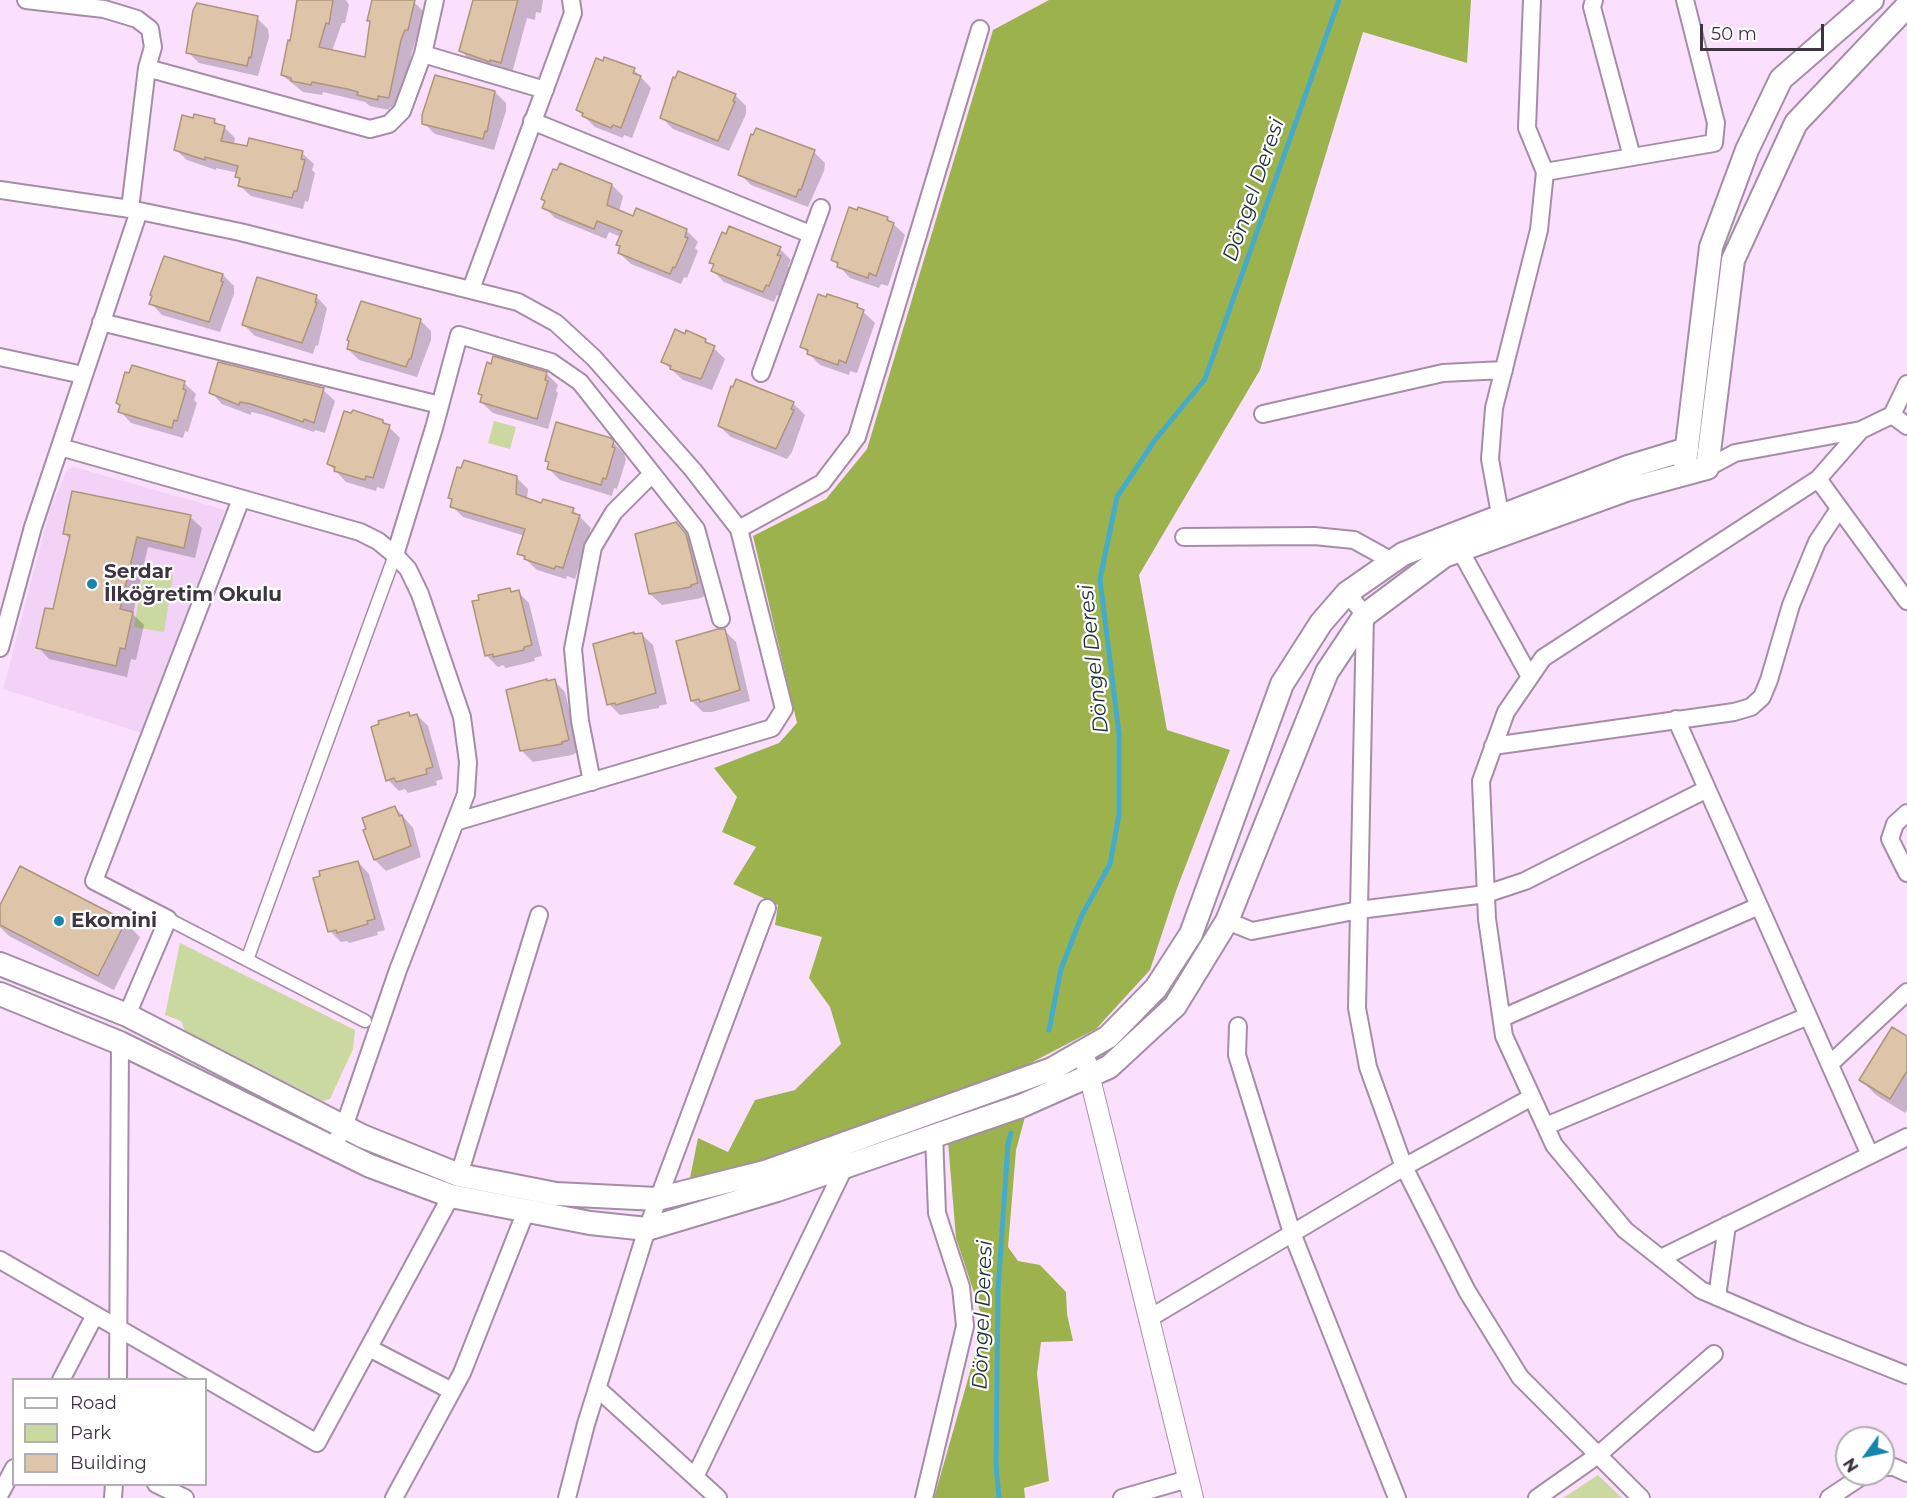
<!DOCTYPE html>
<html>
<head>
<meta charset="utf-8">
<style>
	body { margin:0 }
	#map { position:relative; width:1907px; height:1498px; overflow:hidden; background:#fae0fd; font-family:Montserrat,sans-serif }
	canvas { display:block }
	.legend { position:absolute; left:12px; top:1378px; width:195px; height:108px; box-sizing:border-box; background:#fff; border:2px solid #b2aeb3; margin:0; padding:8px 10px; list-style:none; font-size:18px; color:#3e3440 }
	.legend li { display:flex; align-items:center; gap:12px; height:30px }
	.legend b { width:30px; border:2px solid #b2aeb3 }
	.north { position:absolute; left:1835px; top:1426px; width:60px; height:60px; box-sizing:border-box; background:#fff; border:2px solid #b2aeb3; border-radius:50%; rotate:237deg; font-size:16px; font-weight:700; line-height:24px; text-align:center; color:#3e3440 }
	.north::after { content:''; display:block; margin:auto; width:21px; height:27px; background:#1486ac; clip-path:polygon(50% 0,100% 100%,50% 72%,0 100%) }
	.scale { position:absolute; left:1700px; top:24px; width:124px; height:27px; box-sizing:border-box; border:3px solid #3e3440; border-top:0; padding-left:8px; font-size:18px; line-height:21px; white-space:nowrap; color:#3e3440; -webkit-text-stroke:4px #fff; paint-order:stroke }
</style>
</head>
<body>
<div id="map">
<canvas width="1907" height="1498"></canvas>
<ul class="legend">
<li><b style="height:8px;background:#fff"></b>Road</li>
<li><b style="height:16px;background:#c9d99f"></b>Park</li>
<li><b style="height:16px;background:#dec4a8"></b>Building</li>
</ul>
<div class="north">N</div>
<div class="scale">50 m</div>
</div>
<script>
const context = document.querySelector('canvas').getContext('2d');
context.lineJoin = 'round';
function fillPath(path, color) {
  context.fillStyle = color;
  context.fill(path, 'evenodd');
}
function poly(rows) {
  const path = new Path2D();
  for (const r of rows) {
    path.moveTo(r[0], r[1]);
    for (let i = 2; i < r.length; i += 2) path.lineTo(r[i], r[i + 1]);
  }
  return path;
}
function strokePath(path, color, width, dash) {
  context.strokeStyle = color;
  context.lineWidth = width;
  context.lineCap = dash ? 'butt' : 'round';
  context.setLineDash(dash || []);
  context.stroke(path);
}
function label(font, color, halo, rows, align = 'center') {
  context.font = font + ' Montserrat,sans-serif';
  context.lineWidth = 4.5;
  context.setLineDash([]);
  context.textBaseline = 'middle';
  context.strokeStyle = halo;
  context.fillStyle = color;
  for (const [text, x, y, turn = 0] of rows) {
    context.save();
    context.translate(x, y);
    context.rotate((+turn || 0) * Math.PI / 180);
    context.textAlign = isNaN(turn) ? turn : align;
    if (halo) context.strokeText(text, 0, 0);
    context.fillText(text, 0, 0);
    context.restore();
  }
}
const built = poly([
	[74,467,225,510,142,733,3,689,49,513,66,471]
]);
const green = poly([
	[494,421,516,427,510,449,488,443],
	[144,570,173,575,164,632,134,627],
	[180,943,355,1030,353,1049,330,1099,323,1101,185,1031,181,1021,165,1015],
	[1598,1475,1622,1498,1563,1498]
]);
const forest = poly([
	[1049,0,1471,0,1467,63,1363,32,1260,370,1139,575,1167,730,1230,750,1176,891,1150,970,1096,1029,1019,1069,934,1098,768,1163,690,1178,698,1138,728,1152,755,1100,795,1090,841,1044,830,1007,809,978,822,937,775,925,778,905,733,884,756,847,722,832,737,797,714,768,779,743,797,723,753,536,826,499,867,449,993,30],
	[1025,1117,1016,1150,1008,1247,1018,1261,1040,1265,1066,1292,1067,1314,1073,1341,1041,1342,1037,1374,1049,1481,1024,1488,1025,1498,934,1498,984,1323,956,1238,948,1142]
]);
const shadow = poly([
	[296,0,346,0,349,5,345,23,342,23,332,51,366,59,372,23,368,20,377,0,412,0,423,11,421,20,423,22,419,41,416,40,412,52,400,109,390,107,389,110,370,106,365,102,323,92,322,95,303,92,282,75,292,43],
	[473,0,543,0,541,13,536,12,535,20,527,18,512,73,472,62,461,51],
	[257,18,268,29,269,37,258,76,199,63,188,52],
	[634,70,651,88,632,138,624,135,623,138,595,127,577,110],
	[495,92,506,103,506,111,494,150,435,134,424,123],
	[735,95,746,106,746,114,729,151,673,129,661,117],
	[194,119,214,121,224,127,235,138,234,145,302,153,314,164,312,170,315,173,308,202,305,201,303,209,251,196,239,185,238,173,216,168,216,170,187,160,175,149],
	[814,152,825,163,824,171,808,207,751,185,740,174],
	[811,155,814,155,810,165,807,164],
	[612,185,623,196,619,212,633,218,636,210,687,231,698,242,695,248,698,251,687,278,684,277,681,284,631,264,619,253,621,248,618,244,621,237,609,232,606,239,555,218,544,207],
	[859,209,888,219,905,235,888,286,881,284,879,288,850,278,833,260],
	[780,249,791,260,788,266,791,269,780,296,777,295,774,302,724,282,713,271,715,266,711,262],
	[223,275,234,286,234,294,220,332,162,315,151,303],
	[316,296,327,308,318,346,316,345,313,354,255,336,244,325],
	[857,306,875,323,857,373,850,371,849,375,820,365,802,347],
	[420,320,431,331,431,340,417,377,359,360,348,349],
	[686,336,705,340,725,359,712,390,683,380,663,362],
	[546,373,558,385,556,391,558,393,548,429,493,413,481,402,483,397,479,393],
	[184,383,196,394,194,400,197,403,188,432,185,431,183,438,131,423,120,411,121,406,118,403],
	[323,390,335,401,325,433,315,430,314,432,264,415,251,412,251,415,222,404,211,392],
	[793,403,805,415,792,452,787,459,731,437,719,426],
	[383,421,400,438,384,489,377,487,376,491,346,482,329,464],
	[610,439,624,454,626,460,617,489,614,488,612,496,560,480,549,469,550,464,546,460],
	[517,478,528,489,527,499,573,510,591,528,575,579,567,576,566,579,537,570,519,553,525,536,463,517,452,506,453,501,450,498],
	[190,517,202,528,195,558,148,547,133,614,144,625,136,660,131,659,127,677,49,659,38,647,54,611,70,539,64,533],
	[677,525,697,546,708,594,701,598,662,605,650,594],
	[509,590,513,593,518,592,529,603,542,656,534,658,535,661,506,668,503,665,498,667,486,655],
	[725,631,736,642,750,701,712,712,703,712,692,701,678,641],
	[641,634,653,645,667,704,659,706,659,708,620,715,609,704,635,636],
	[547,680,554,681,565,692,579,751,572,755,533,762,521,750],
	[409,714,411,717,417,715,428,726,443,779,436,781,437,785,408,793,405,789,399,791,388,780],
	[395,807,413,828,421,857,386,871,375,860,365,831],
	[358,862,369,874,385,930,377,932,378,935,349,943,347,941,341,942,330,931],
	[0,909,125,922,140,937,114,990,9,936,0,927],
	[1907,1038,1907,1110,1905,1113,1876,1095,1861,1080]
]);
const stream = poly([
	[1049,1030,1061,969,1082,915,1110,864,1119,815,1119,734,1100,579,1117,497,1155,440,1205,379,1339,0],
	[999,1498,996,1465,998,1290,1008,1144,1011,1133]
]);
const building = poly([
	[297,0,333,0,329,24,326,23,319,47,365,57,370,21,367,21,372,0,415,0,408,30,405,30,401,40,389,98,378,96,378,100,357,95,358,92,347,89,312,82,311,85,291,81,291,78,281,75,288,40,290,41,297,0],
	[473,0,518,0,501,63,490,60,490,62,459,51,473,0],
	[197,3,258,16,251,58,249,57,247,66,186,53,193,10,197,3],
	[604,57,635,68,633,73,641,76,621,128,613,125,611,128,582,116,583,113,576,110,596,58,603,61,604,57],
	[678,71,736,94,733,101,735,102,718,141,660,118,673,77,675,78,678,71],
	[435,75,495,91,487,132,485,131,483,139,422,124,422,115,435,75],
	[194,114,215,119,214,123,225,126,221,141,247,146,249,138,303,151,301,159,305,160,297,191,294,191,292,198,238,186,240,178,235,177,238,166,205,157,205,160,174,150,182,115,193,118,194,114],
	[756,128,815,150,801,190,799,189,796,197,738,175,751,134,753,135,756,128],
	[560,163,612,184,607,205,633,216,636,208,687,229,685,237,688,238,675,268,673,267,670,274,618,253,620,246,616,245,622,231,597,221,594,229,542,208,545,201,541,199,553,169,557,170,560,163],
	[849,207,857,210,858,207,888,217,887,220,894,223,876,276,869,273,868,278,837,267,838,263,831,260,849,207],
	[729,226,781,247,777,255,781,256,769,286,766,285,763,292,711,271,714,264,709,263,722,232,726,234,729,226],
	[164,256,223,274,221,281,223,282,209,322,149,304,152,296,150,295,164,256],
	[257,277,317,295,315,302,317,303,302,343,242,325,257,277],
	[818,294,826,297,827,294,858,304,857,307,864,310,846,363,839,360,838,365,807,354,808,350,800,347,818,294],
	[361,301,421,319,411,359,409,359,406,367,347,349,349,341,347,340,361,301],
	[675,329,685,334,686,330,706,339,705,342,715,346,701,379,670,369,671,366,661,362,675,329],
	[493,356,547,372,545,380,548,381,537,419,480,402,482,395,478,394,487,362,491,364,493,356],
	[218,362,324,388,314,423,304,419,303,422,251,404,240,402,239,405,209,393,218,362],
	[132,365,185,381,183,389,186,390,177,421,174,420,172,428,118,412,120,405,116,403,125,372,129,373,132,365],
	[736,379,794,402,791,409,794,410,776,449,718,426,731,386,733,387,736,379],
	[353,410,383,420,383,423,390,425,373,478,366,476,365,480,334,471,335,467,327,464,344,411,351,413,353,410],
	[556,422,611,438,614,441,612,447,615,448,606,479,603,478,601,485,547,469,549,462,545,461,556,422],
	[464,460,517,476,516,494,541,503,543,499,574,508,572,513,580,515,563,568,556,566,554,569,524,559,525,556,517,554,525,529,450,507,452,499,448,498,457,467,461,468,464,460],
	[72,491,191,515,184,548,137,537,120,609,133,612,125,649,120,648,116,666,36,648,45,608,53,609,70,535,63,534,72,491],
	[676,522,686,534,698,583,691,585,691,587,649,594,635,534,676,522],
	[510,588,511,592,519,590,532,645,524,647,524,650,493,657,493,654,485,656,472,601,479,600,478,595,510,588],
	[718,629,725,629,740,690,700,702,699,699,691,701,676,641,718,629],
	[634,632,634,634,642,633,656,693,616,705,615,703,607,705,593,644,634,632],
	[547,679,547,681,555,679,569,740,562,742,562,744,520,751,506,690,547,679],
	[409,712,410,716,417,714,433,767,426,769,427,774,396,782,394,778,386,781,371,727,379,724,378,721,409,712],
	[395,806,399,816,402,815,411,846,374,860,363,830,366,829,362,818,395,806],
	[358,861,375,919,367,921,368,924,337,933,336,930,328,932,313,878,320,876,319,871,358,861],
	[20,866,126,921,98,976,0,925,0,905,20,866],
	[1892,1027,1907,1036,1907,1071,1890,1099,1859,1080,1892,1027]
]);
const pedestrian = poly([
	[168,919,365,1021],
	[247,960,395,555]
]);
const minor = poly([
	[26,0,104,9,137,19,150,29,153,47,147,68,130,209],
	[1594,0,1592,7,1632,157],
	[423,54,545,90],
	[147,68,370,129,389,124,402,111,423,54,435,0],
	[532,121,810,234],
	[1545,172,1714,143,1716,123,1685,0],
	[0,190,130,209,240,232,518,302,556,323,594,358,693,470,739,529,784,709,772,728,455,822],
	[471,289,573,13,571,0],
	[101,322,440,405],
	[0,357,83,375],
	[761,373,821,208],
	[1263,414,1443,373,1504,370],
	[1892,415,1907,426],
	[1861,430,1818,479,1543,658,1506,712,1481,781,1487,919,1504,1036,1554,1145,1625,1230,1701,1290,1801,1333,1907,1375],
	[60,447,360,532,378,541,395,555,408,569,420,594,462,717,468,762,466,794,398,970,344,1127,333,1147],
	[1707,468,1735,453,1861,430,1892,415,1907,384],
	[1818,479,1907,601],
	[1502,525,1490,459,1494,408,1539,230,1545,172,1527,128,1532,0],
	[739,529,822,483,857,437,980,29],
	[1184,537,1314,536,1354,540,1392,561],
	[1460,550,1530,677],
	[395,555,434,428,459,335,551,362,580,382,696,529,721,619],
	[1347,593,1365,615,1357,1008,1368,1067,1404,1167,1467,1291,1520,1377,1641,1498],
	[0,648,33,527,139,211],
	[1676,719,1870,1155],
	[1493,746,1734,712,1751,707,1762,697,1769,680,1791,605,1817,542,1839,509],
	[592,782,580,721,573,649,582,603,593,547,614,512,652,474],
	[1907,813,1895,824,1890,839,1907,873],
	[1227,921,1252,931,1359,910,1486,894,1525,881,1707,789],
	[127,1015,168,919,94,881,241,499],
	[1502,1018,1759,906],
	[1238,1026,1237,1055,1292,1233,1397,1498],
	[1830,1064,1907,992],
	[1546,1126,1808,1016],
	[459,1175,539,915],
	[1661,1258,1907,1137],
	[0,1260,317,1443,451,1196],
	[1717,1297,1727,1225],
	[1148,1319,1404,1167,1532,1097],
	[369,1348,452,1391],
	[61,1380,95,1315],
	[118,1380,120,1043],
	[597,1388,718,1498],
	[1883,1467,1894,1467,1907,1473],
	[695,1477,845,1166],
	[156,1484,185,1498],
	[0,1494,14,1468],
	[113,1498,114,1484],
	[394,1498,462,1373,526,1211],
	[567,1498,586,1424,647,1229,767,908],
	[924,1498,965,1326,961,1287,937,1213,934,1135],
	[1122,1498,1188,1479],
	[1537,1498,1598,1455,1714,1354],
	[1829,1498,1865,1474]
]);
const tertiary = poly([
	[1086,1062,1193,1498]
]);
const secondary = poly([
	[1685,463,1711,247,1747,150,1781,79,1872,0],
	[0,964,127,1015,362,1136,459,1175,556,1194,657,1199,765,1172,1052,1069,1108,1037,1156,988,1191,934,1282,684,1321,623,1347,593,1403,554,1628,467,1687,449],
	[0,994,120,1043,370,1166,451,1196,590,1223,647,1229,777,1190,1021,1106,1109,1067,1175,1006,1227,921,1327,672,1365,615,1444,556,1626,490,1707,468,1733,260,1796,123,1907,6]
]);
const markers = [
	[92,584,6,"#1486ac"],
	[59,921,6,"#1486ac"]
];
const poiNames = [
	["Serdar",104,572],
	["İlköğretim Okulu",104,595],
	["Ekomini",71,921]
];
const waterNames = [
	["Döngel Deresi",1254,190,-71],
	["Döngel Deresi",1094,659,-96],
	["Döngel Deresi",983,1315,-88]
];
fillPath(built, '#f2d3f7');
fillPath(green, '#c9d99f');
fillPath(forest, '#9bb24d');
fillPath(shadow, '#0003');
strokePath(stream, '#45abcb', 5);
fillPath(building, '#dec4a8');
strokePath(building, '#ae957a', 1.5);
strokePath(pedestrian, '#a58da8', 15);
strokePath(minor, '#a58da8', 20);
strokePath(tertiary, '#a58da8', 22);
strokePath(secondary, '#a58da8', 26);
strokePath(pedestrian, '#fff', 12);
strokePath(minor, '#fff', 16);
strokePath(tertiary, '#fff', 20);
strokePath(secondary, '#fff', 22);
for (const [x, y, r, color] of markers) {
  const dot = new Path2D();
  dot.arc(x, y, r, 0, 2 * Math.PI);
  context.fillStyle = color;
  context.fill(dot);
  strokePath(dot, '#fff', 2);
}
label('bold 20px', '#3e3440', '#fff', poiNames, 'left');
label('italic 21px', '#1a3138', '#fff', waterNames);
</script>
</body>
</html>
